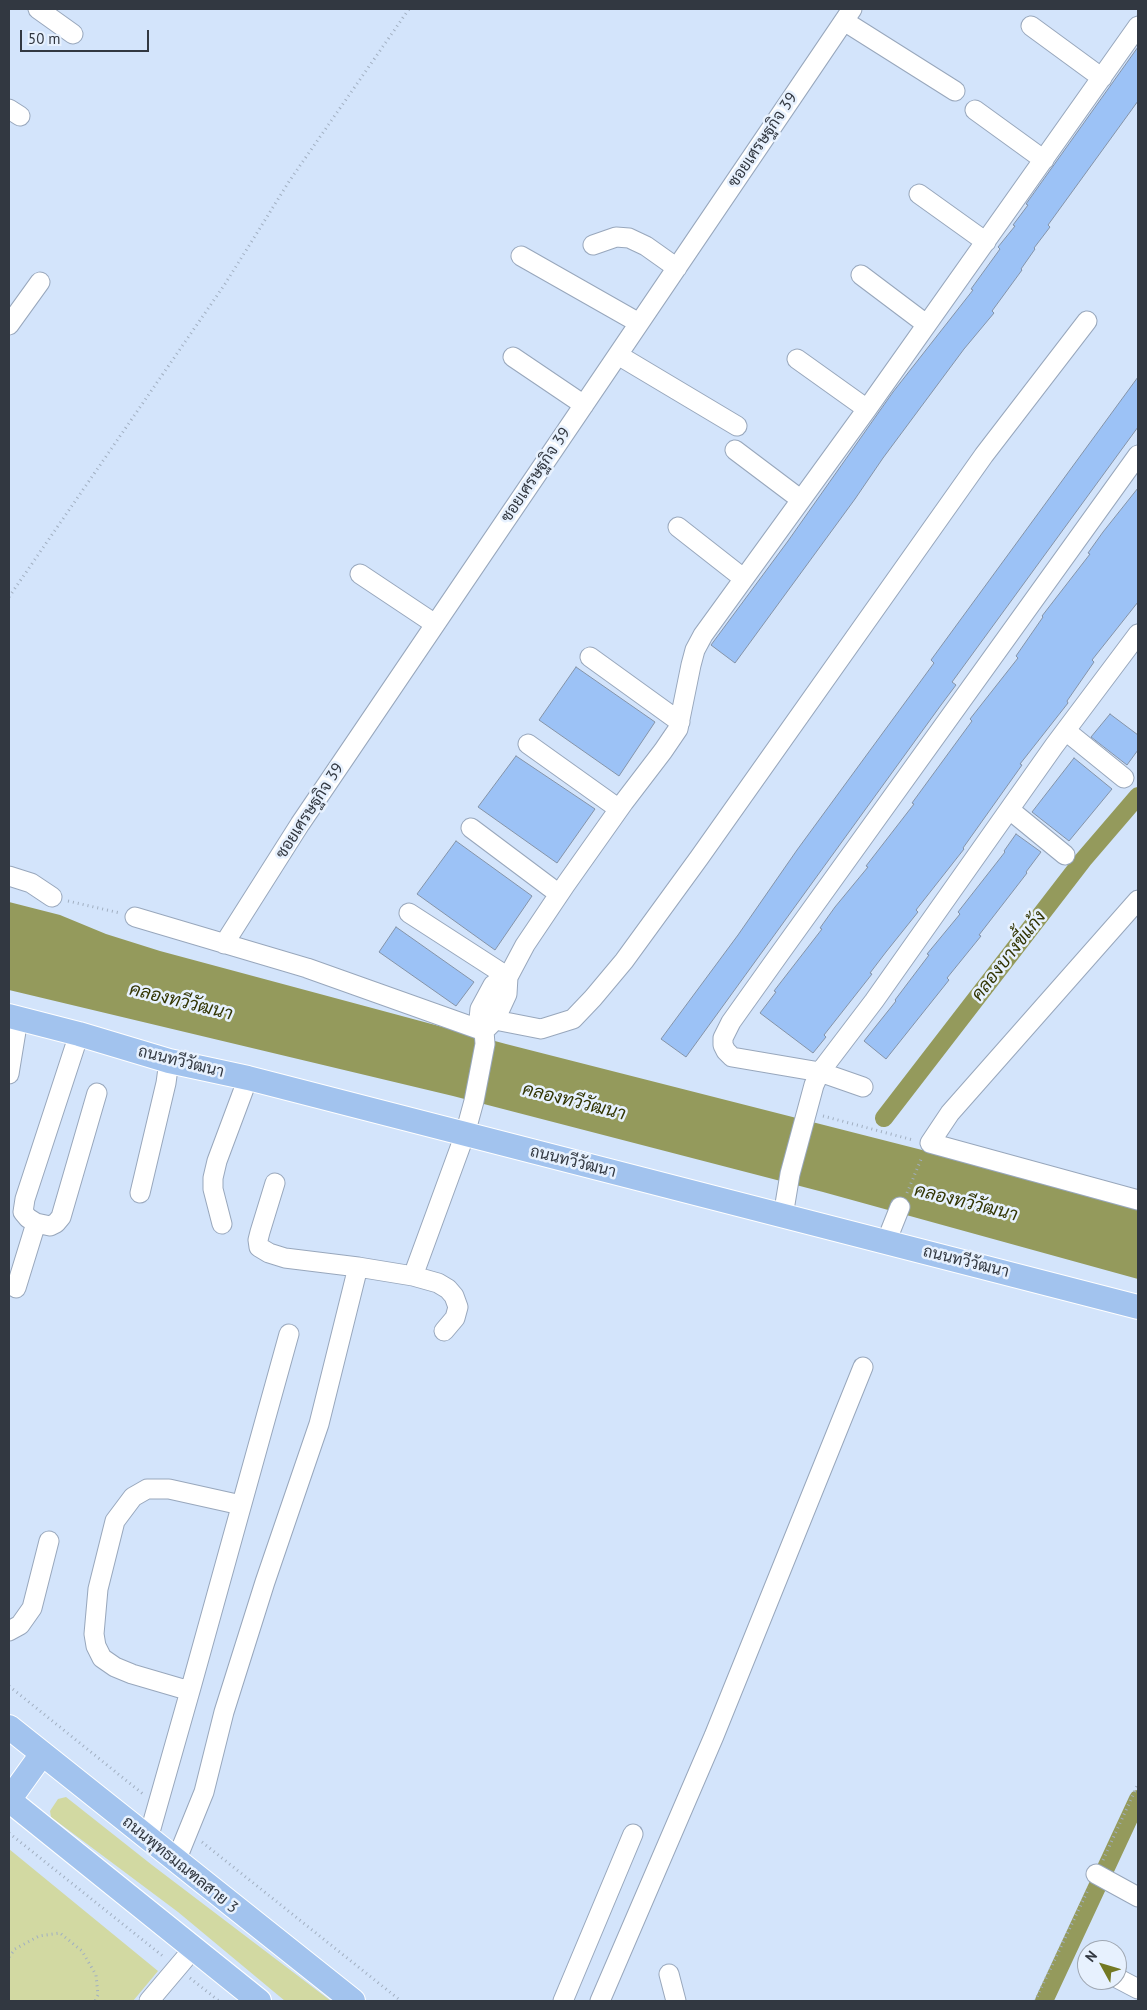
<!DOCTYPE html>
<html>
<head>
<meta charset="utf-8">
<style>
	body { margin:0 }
	#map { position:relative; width:1147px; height:2010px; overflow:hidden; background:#d3e4fb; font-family:"PT Sans",sans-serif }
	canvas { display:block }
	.frame { position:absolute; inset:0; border:10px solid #323841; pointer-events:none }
	.north { position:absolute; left:1077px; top:1940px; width:50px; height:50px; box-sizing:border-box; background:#e7f1fe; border:1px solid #9fa7b2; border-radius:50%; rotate:309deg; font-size:14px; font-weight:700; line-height:20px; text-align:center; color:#323841 }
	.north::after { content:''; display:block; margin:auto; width:18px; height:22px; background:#737923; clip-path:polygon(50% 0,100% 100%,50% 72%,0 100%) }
	.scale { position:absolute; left:20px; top:30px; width:129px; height:22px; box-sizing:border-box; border:2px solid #323841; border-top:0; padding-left:6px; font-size:15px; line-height:18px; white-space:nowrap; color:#323841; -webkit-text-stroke:4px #e7f1fe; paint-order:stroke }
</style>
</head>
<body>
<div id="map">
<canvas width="1147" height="2010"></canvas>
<div class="frame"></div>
<div class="north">N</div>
<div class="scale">50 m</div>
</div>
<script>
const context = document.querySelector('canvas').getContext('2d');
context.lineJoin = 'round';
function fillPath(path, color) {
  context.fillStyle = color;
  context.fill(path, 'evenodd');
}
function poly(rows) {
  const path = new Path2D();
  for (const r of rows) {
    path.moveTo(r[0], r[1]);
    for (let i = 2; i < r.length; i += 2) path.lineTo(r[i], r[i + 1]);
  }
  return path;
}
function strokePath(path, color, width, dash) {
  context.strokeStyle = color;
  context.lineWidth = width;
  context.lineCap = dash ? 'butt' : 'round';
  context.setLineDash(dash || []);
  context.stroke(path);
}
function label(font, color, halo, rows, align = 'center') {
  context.font = font + ' "PT Sans",Sarabun,sans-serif';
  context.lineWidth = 5;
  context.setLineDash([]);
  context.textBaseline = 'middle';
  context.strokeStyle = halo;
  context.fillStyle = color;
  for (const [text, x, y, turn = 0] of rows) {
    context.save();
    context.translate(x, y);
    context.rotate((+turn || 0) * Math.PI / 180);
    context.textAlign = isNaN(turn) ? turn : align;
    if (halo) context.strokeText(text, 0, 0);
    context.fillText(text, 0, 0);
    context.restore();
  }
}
const green = poly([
	[66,1797,152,1865,331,2001,285,2001,178,1912,51,1817,50,1811,58,1799],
	[9,1849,158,1971,133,2001,9,2001]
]);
const water = poly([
	[9,902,60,915,106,934,160,951,506,1044,1138,1205,1138,1279,823,1192,453,1096,9,990]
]);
const canal = poly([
	[884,1118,1083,860,1138,796],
	[1044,2001,1138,1799]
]);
const building = poly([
	[1138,47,1138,101,1048,225,1050,227,1034,248,1035,249,1021,269,1022,270,992,311,994,313,964,349,883,458,855,499,735,663,711,645,788,541,893,392,973,290,971,289,1000,249,998,247,1015,226,1013,225,1028,205,1026,204,1138,47],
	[1138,377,1138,427,952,682,956,685,941,705,686,1057,661,1039,738,935,797,850,934,663,931,660,1138,377],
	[1138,488,1138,602,1092,660,1094,662,1067,701,1068,703,1020,764,1022,765,963,848,964,849,916,910,918,912,886,952,870,973,872,974,824,1035,826,1037,813,1053,760,1013,776,992,774,991,822,929,820,928,835,907,868,867,866,866,914,804,912,803,972,721,970,719,1018,658,1016,656,1043,617,1042,616,1090,554,1088,553,1103,532,1138,488],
	[576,667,655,722,619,776,539,720,576,667],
	[1110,714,1138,735,1138,750,1127,765,1091,737,1110,714],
	[516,756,595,809,557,863,478,807,516,756],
	[1074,758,1112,789,1069,841,1032,812,1074,758],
	[1016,834,1041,852,1026,872,1027,873,979,935,981,936,947,978,949,980,886,1059,864,1041,896,1001,895,1000,929,955,927,954,960,914,958,912,1005,852,1004,851,1016,834],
	[456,841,532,896,495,950,417,894,456,841],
	[396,927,474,982,456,1006,379,952,396,927]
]);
const path = poly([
	[9,597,225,284,290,180,409,9],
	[68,901,120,913],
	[823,1116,913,1140],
	[907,1193,922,1157],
	[9,1686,143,1794],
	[9,1833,164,1957],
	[202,1842,401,2001],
	[1103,1860,1138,1784],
	[9,1957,15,1949,39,1936,60,1933,82,1951,96,1975,98,1995,95,2001],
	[190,1978,219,2001],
	[1035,2001,1089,1888]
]);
const minor = poly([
	[38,9,73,34],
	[844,21,955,91],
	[1031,26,1102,78],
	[9,109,20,116],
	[975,110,1044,160],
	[919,194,986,242],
	[593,245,616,237,629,238,646,246,677,268],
	[521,256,639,323],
	[861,275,926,324],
	[9,325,40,282],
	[618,355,737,426],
	[513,357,584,405],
	[797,359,867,409],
	[735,450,800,499],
	[678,527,743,578],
	[360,574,435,624],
	[590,657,680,722],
	[1066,731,1124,778],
	[528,744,619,809],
	[1010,810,1065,855],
	[471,828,559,894],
	[9,876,31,883,52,897],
	[1138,900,950,1113,930,1143,1138,1200],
	[409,913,508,977],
	[135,917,307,968,484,1031],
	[224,944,300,824,852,9],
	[495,1020,541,1029,573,1019,593,998,624,961,699,858,984,455,1087,321],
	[484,1031,495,1020,507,994,508,977,525,945,566,884,624,802,663,751,678,729,691,665,695,650,703,635,867,409,1138,26],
	[79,1034,25,1199,23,1212,28,1218,36,1223,50,1226,56,1223,61,1217,97,1093],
	[9,1074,18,1019],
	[863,1087,820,1072,732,1057,726,1051,723,1045,723,1038,731,1022,778,956,1138,455],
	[140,1193,166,1083,169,1061],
	[783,1216,790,1174,814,1085,820,1072,874,1001,1054,746,1138,634],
	[222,1224,213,1189,213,1178,217,1161,248,1078],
	[886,1242,900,1207],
	[358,1267,413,1276,465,1134,474,1101,485,1044,484,1031,479,1019,480,1009,493,985,508,977],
	[413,1276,438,1283,448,1289,454,1296,458,1307,455,1318,444,1331],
	[16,1288,36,1223],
	[9,1631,20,1625,32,1608,49,1541],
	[190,1691,289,1334],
	[148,1839,190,1691,132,1674,115,1667,102,1658,96,1646,94,1634,98,1589,115,1521,133,1497,147,1489,169,1489,241,1505],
	[176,1861,204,1792,224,1712,265,1582,319,1424,358,1267,285,1258,269,1253,259,1247,258,1240,260,1232,275,1183],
	[1096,1874,1138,1897],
	[669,1974,676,2001],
	[1117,1978,1138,1989],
	[149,2001,193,1949],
	[563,2001,633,1834],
	[600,2001,714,1736,863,1367]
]);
const major = poly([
	[9,1016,79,1034,169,1061,248,1078,1138,1307],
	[9,1727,353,2001],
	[9,1800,259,2001],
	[9,1800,42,1754]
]);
const streetNames = [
	["ซอยเศรษฐกิจ 39",763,140,-56],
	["ซอยเศรษฐกิจ 39",536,475,-56],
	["ซอยเศรษฐกิจ 39",310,811,-57],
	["ถนนทวีวัฒนา",181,1062,14],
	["ถนนทวีวัฒนา",573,1162,14],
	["ถนนทวีวัฒนา",966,1262,14],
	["ถนนพุทธมณฑลสาย 3",180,1865,39]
];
const waterNames = [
	["คลองบางขี้แก้ง",1009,956,-52],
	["คลองทวีวัฒนา",181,1002,14],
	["คลองทวีวัฒนา",574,1102,14],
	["คลองทวีวัฒนา",966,1203,14]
];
fillPath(green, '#d2d9a2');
fillPath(water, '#949a5c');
strokePath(canal, '#949a5c', 18);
fillPath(building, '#9cc2f6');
strokePath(building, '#8493a8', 1);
strokePath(minor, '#98a7bc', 21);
strokePath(major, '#fff', 26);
strokePath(path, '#a1afc1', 3, [1, 4]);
strokePath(minor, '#fff', 19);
strokePath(major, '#a2c3ee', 24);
label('16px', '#323841', '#e7f1fe', streetNames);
label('italic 18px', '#323503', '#e7f1fe', waterNames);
</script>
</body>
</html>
